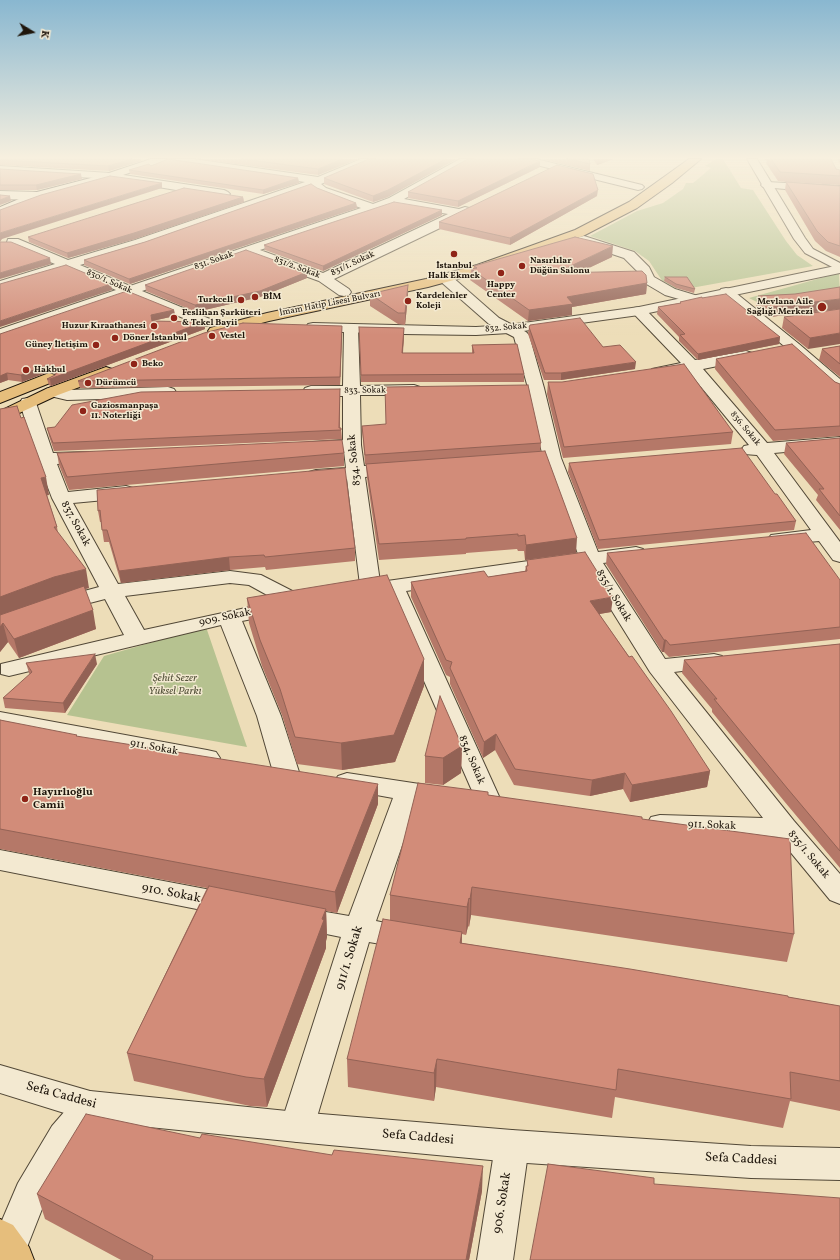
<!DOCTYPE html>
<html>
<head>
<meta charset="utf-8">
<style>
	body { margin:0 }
	#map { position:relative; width:840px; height:1260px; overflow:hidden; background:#edddb8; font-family:Vollkorn,serif }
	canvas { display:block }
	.north { position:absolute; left:12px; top:12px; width:40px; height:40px; -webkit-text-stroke:3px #f3e9d1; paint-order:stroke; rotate:100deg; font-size:11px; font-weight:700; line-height:16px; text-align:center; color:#1f160c }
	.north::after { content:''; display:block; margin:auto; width:14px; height:18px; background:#1f160c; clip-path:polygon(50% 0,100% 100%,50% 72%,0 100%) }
</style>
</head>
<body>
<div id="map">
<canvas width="840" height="1260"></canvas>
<div class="north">K</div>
</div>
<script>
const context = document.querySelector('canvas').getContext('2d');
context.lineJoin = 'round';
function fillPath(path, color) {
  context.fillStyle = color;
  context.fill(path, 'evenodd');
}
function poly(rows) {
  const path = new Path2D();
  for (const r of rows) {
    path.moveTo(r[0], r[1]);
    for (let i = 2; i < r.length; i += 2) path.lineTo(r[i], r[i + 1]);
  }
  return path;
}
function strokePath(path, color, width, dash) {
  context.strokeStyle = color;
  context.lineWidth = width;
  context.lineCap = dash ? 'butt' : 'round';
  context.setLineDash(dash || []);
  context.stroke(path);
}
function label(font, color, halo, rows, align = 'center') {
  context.font = font + ' Vollkorn,serif';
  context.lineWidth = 3;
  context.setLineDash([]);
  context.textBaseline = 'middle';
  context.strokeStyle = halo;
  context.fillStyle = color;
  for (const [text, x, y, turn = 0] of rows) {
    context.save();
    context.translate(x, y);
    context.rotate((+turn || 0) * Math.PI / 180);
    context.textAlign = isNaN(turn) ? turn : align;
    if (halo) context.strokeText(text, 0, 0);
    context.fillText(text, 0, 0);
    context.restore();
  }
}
const green = poly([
	[716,159,723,159,741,188,753,190,786,241,797,255,813,266,691,288,667,288,649,261,635,251,590,236,637,211,663,203,683,189,686,183,693,183,711,168,705,166],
	[839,273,840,294,763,305,749,298],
	[206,627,247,747,67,715,104,656]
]);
const pedestrian = poly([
	[747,159,757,159,805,238,813,249,840,263,840,271,805,253,794,239,747,159]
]);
const minor = poly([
	[168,159,194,159,318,177,361,159,375,159,374,161,321,184,326,188,373,204,389,198,460,159,473,159,472,161,404,199,459,209,465,207,469,208,471,211,465,216,334,279,349,289,351,292,349,295,344,296,339,295,319,281,247,255,142,291,210,319,212,322,210,325,205,326,200,325,128,295,0,339,0,329,116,290,67,269,0,289,0,281,55,264,8,245,7,242,8,239,18,239,68,260,135,240,305,182,173,162,169,161,168,159],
	[311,187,318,192,361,208,130,286,80,265,145,246,311,187],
	[394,205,448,214,323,273,260,250,394,205],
	[519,159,536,159,642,185,644,187,642,189,638,190,520,161,519,159],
	[0,166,110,173,224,190,228,192,230,194,228,196,224,198,110,179,0,172,0,166],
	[767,182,840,186,840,194,763,187,761,185,763,183,767,182],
	[0,191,37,192,41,193,43,196,41,199,37,200,0,199,0,191],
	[584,236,634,252,649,267,654,277,675,289,698,296,700,299,698,302,693,303,665,295,643,282,638,272,624,258,579,243,578,240,579,237,584,236],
	[445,274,450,275,499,318,526,332,529,335,544,388,561,458,598,552,636,547,643,549,646,553,643,557,636,559,603,563,665,659,714,654,722,656,725,661,722,666,674,672,794,821,840,874,840,904,830,900,778,837,660,833,651,831,647,824,651,817,660,815,763,818,650,672,584,566,406,591,502,803,498,809,489,812,480,809,386,594,361,597,354,595,350,591,354,587,360,585,347,479,316,482,309,480,307,476,309,472,316,470,346,468,344,451,313,452,307,451,304,447,307,443,313,442,343,440,343,396,311,396,305,394,303,391,305,388,311,386,343,386,344,329,346,326,351,325,356,326,358,329,360,386,414,385,420,387,422,390,420,393,414,395,360,395,361,445,364,466,397,464,403,465,406,469,403,473,397,474,365,477,380,582,578,554,543,458,528,388,514,337,489,324,440,281,438,278,440,275,445,274],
	[726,288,731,289,799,344,840,379,840,393,834,391,789,350,721,295,719,292,721,289,726,288],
	[639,307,644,308,695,360,746,351,752,353,754,356,752,359,703,369,767,443,840,437,840,447,774,453,840,542,840,562,833,560,819,541,778,545,771,543,768,539,771,535,811,530,757,455,744,454,741,450,744,446,749,445,688,371,658,377,652,375,650,372,652,369,681,363,634,314,632,311,634,308,639,307],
	[52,387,67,390,168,387,174,389,176,392,174,395,168,397,67,400,46,395,44,392,46,389,52,387],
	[28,398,34,399,36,403,53,453,89,452,95,453,98,457,95,461,89,462,57,464,68,492,126,486,133,488,135,492,133,496,126,498,73,503,118,584,230,571,261,575,306,598,309,603,306,608,298,609,290,607,287,612,242,621,281,716,299,772,295,778,286,781,277,778,273,772,257,716,221,625,9,676,1,674,1,664,124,635,105,599,59,611,51,610,48,605,51,600,99,587,52,498,37,459,20,403,22,399,28,398],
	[230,583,249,585,278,601,144,630,125,596,230,583],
	[0,712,207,750,216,752,220,758,216,764,207,766,0,728,0,712],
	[347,773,446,788,455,791,459,797,455,803,446,806,417,802,376,921,419,930,424,938,419,946,409,949,369,942,314,1127,309,1138,297,1142,285,1138,280,1127,341,937,287,926,283,918,287,910,297,907,349,916,393,798,338,788,334,782,338,776,347,773],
	[0,850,232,894,242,897,246,905,242,913,232,916,0,870,0,850],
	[90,1091,102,1096,107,1106,102,1116,76,1148,44,1204,22,1260,0,1260,0,1225,18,1183,52,1126,78,1096,90,1091],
	[512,1130,524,1135,529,1146,513,1260,477,1260,495,1146,500,1135,512,1130]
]);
const tertiary = poly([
	[840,265,840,273,639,315,509,333,476,335,402,334,313,331,308,330,306,327,308,324,313,323,476,327,509,325,639,307,840,265],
	[0,1065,90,1091,297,1112,512,1130,751,1146,840,1148,840,1180,751,1178,512,1162,297,1142,90,1121,0,1093,0,1065]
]);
const secondary = poly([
	[151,159,166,159,165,161,114,178,41,199,0,215,0,207,33,193,106,174,151,159]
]);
const primary = poly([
	[689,159,701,159,672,183,637,208,583,236,535,254,487,271,428,287,269,321,215,335,210,334,208,331,210,328,267,313,426,279,477,265,525,248,575,230,629,202,689,159],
	[106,367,112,369,114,372,112,375,58,395,0,422,0,411,46,389,106,367],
	[49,373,55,375,57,378,55,381,0,403,0,392,49,373],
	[0,1219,13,1225,29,1247,34,1260,0,1260,0,1219]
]);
const wall = poly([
	[0,159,141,161,109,171,0,165],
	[198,159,358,159,318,175],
	[541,159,590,159,589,159,590,164,590,171],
	[593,159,614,159,597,165],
	[764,159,831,159,840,176,840,185,789,182,840,186,840,257,826,251,815,241,785,190,786,182,778,181,766,163,767,161],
	[837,159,840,159,840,164],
	[540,167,458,207,408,198,408,192],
	[0,169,82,179,37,190,0,190],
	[129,170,298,178,299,183,263,194,130,174],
	[324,178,388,197,373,202,324,184],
	[317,188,356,203,357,208,130,284,84,265,84,260,145,242],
	[597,196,510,245,439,229,439,222],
	[243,197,244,202,135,239,68,258,29,242,28,237],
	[442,210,442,215,323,271,265,250,264,245],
	[612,257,578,273,647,283,646,294,572,307,572,315,528,321,470,280,471,269,474,269,474,266],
	[665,277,695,289,694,293,676,288,664,281],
	[307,278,260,297,196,312,146,291,145,285],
	[370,294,408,297,405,325,398,324,370,306],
	[795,294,840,309,769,317,756,307,758,296],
	[702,298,780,337,779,344,698,360,679,341,679,337,657,314,658,307,680,303,680,302],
	[840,309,808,349,782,328,784,317],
	[174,310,175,316,152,321,204,322,205,329,51,386,49,385,47,379,55,375,56,374,48,372,22,382,8,380,0,383,0,334],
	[359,327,404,328,404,336,403,353,472,353,472,345,524,374,524,382,361,382],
	[529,327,603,347,635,369,561,380,544,380,528,334],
	[342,333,340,385,80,388,78,381],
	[840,346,840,377,819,360,822,349],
	[716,359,835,382,840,384,840,436,773,441,715,369],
	[548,382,733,432,731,444,563,458,547,394],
	[340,389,340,428,341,428,342,439,54,451,49,436,47,428,55,427],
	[0,409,21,418,49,495,47,495,57,527,58,533,89,588,85,589,96,629,19,658,8,642,0,652],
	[362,426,541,443,540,452,576,553,525,560,524,551,518,551,517,549,466,553,466,554,379,560,367,478,366,464,365,464],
	[840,438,840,530,816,500,818,495,784,454,786,443],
	[57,453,344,453,344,466,69,490,59,465],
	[569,463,775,494,796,521,794,530,598,549,568,472],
	[97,490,355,548,355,561,266,570,265,567,230,570,121,583,109,542,104,542,101,522,100,522,98,511],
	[607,553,840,580,840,639,669,657,664,652,662,652,606,564],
	[527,560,611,612,599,614,710,771,707,787,630,802,623,789,590,796,514,785,495,750,483,758,450,684,450,677,446,675,411,597,411,582,488,577,525,571,526,566,527,566],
	[247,598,424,686,395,762,342,770,297,764,282,715,262,666,249,623],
	[840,644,840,868,784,801,712,712,712,709,682,673,684,660],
	[26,663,97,664,65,713,5,708,3,698,30,675,29,673],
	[0,720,77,737,378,804,337,913,326,911,327,937,326,941,326,948,267,1107,250,1106,134,1081,127,1053,207,888,0,849],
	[462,746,461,773,443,785,425,783,425,756],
	[488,795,642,819,794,934,787,962,471,915,469,927,468,926,466,935,462,934,462,943,788,997,840,1006,840,1111,790,1101,783,1128,615,1097,612,1118,436,1087,434,1101,348,1087,347,1059,390,920,390,895],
	[200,1138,482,1191,469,1260,121,1260,45,1219,37,1194]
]);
const shadedWall = poly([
	[132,159,141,159,141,161,109,171,108,166],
	[343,159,358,159,318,175,318,169],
	[446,159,457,159,388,197,373,202,373,196],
	[597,159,614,159,597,165],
	[540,161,540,167,458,207,458,201],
	[81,174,82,179,37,190,36,185],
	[298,178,299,183,263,194,263,190],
	[162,183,162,188,2,239,0,242,0,233],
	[598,190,597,196,510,245,510,238],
	[10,196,11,201,0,205,0,200],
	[243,197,244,202,135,239,68,258,67,253],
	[356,203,357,208,130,284,129,279],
	[442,210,442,215,323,271,323,266],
	[613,246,612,257,555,284,556,273],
	[50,258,51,264,0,279,0,273],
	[307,272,307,278,260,297,196,312,195,305],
	[647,283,646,294,572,307,572,315,528,321,529,310,567,297],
	[111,284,112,290,0,327,0,321],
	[408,285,408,297,405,325,405,313],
	[840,299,840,309,769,317,771,307],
	[174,310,175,316,152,321,151,315],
	[204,322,205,329,51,386,50,379],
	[342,326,342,333,340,385,340,377],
	[404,328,404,336,402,360,402,353],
	[840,333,840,344,808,349,810,338],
	[780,337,779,344,698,360,698,354],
	[636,362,635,369,561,380,561,373],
	[47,365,48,372,22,382,21,375],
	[7,373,8,380,0,383,0,376],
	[46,477,49,495,44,496,41,478],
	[577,538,576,553,525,560,526,545],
	[229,557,230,570,121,583,119,571],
	[86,569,89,588,58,596,0,617,0,597,54,577],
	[613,597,611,612,588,616,590,601],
	[93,610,96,629,19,658,14,639],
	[3,623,8,642,0,652,0,627],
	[664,640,666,640,664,652,662,652],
	[95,654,97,664,65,713,63,703],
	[424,659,424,686,395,762,342,770,341,743],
	[496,734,495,750,483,758,484,742],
	[462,746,461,773,443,785,443,758],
	[710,771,707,787,630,802,632,785],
	[625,773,623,789,590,796,592,780],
	[378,784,378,804,337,913,335,892],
	[472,887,471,915,469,927,470,899],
	[469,898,468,926,466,935,467,907],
	[326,909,327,937,326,941,326,948,267,1107,264,1079],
	[462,932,461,960,460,943],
	[437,1059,436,1087,434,1101,434,1073],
	[483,1166,482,1191,469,1260,466,1260]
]);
const building = poly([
	[0,159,132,159,108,166,0,160,0,159],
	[168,159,298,178,263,190,129,170,149,164,151,166,168,159],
	[242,159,343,159,318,169,242,159],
	[369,159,446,159,388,190,373,196,324,178,369,159],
	[468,159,530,159,540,161,458,201,408,192,468,159],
	[567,159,589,159,590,164,567,159],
	[771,159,831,159,836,169,840,170,840,176,780,172,771,159],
	[557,165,593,174,598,190,510,238,439,222,557,165],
	[0,169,81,174,36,185,0,185,0,169],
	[110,176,162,183,0,233,0,234,0,210,41,195,110,176],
	[786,182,840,186,840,246,828,242,817,231,786,182],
	[311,184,317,188,356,203,129,279,84,260,145,242,311,184],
	[184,188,243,197,134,233,67,253,28,237,184,188],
	[0,195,10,196,0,200,0,195],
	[394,202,442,210,323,266,264,245,394,202],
	[575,237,613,246,556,273,642,271,646,275,647,283,567,297,573,304,529,310,471,269,477,268,474,266,575,237],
	[0,242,11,242,50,258,0,273,0,242],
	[246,250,307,272,260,291,195,305,145,285,246,250],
	[66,265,111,284,0,321,0,284,66,265],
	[665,277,687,277,695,289,676,284,665,277],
	[408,285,405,313,398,313,370,294,408,285],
	[840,287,840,299,771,307,758,296,795,294,840,287],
	[127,291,174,310,151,315,152,321,204,322,50,379,47,379,55,375,57,371,54,367,47,365,21,375,7,373,0,376,0,334,127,291],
	[726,294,780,337,698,354,680,335,685,334,658,307,681,303,680,302,702,297,702,298,726,294],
	[840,309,840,333,810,338,784,317,840,309],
	[580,318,603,347,620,345,636,362,561,373,545,373,529,327,530,325,580,318],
	[243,323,342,326,340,377,78,381,204,333,243,323],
	[359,327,404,328,402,353,474,353,472,345,517,344,524,374,361,375,359,327],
	[792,344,835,382,840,384,840,426,775,430,716,359,792,344],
	[840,346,840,364,822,349,840,346],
	[684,364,733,432,564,447,548,382,562,382,684,364],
	[528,385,541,443,365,455,362,426,386,424,385,387,528,385],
	[340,389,339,428,341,428,341,430,53,443,47,428,55,427,72,405,141,392,340,389],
	[17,406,21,418,24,417,46,477,41,478,57,527,54,527,86,569,54,577,0,597,0,409,17,406],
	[840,438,840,516,819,489,824,489,786,443,840,438],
	[342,440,344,453,67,477,57,453,342,440],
	[742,448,775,494,777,494,796,521,599,540,569,463,742,448],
	[545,451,577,538,526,545,525,535,518,536,518,534,466,538,466,539,379,544,366,464,545,451],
	[345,468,355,548,265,557,264,555,229,557,119,571,107,530,102,530,100,510,98,511,97,490,345,468],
	[806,533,840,580,840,627,670,645,666,640,664,640,607,553,806,533],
	[585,552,613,597,590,601,629,657,632,656,671,711,710,771,632,785,625,773,592,780,515,769,496,734,484,742,450,668,452,662,446,660,411,582,484,571,488,577,527,571,526,566,528,566,527,560,585,552],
	[387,575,424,659,394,735,341,743,295,737,280,689,260,640,247,598,387,575],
	[84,586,93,610,14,639,3,623,0,627,0,615,84,586],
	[840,644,840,851,787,788,714,699,717,699,684,660,840,644],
	[95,654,63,703,3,698,32,672,26,663,95,654],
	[440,696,462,746,443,758,425,756,440,696],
	[0,720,77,735,76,736,378,784,335,892,0,829,0,720],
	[418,783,488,792,488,795,642,817,642,819,790,839,794,934,472,887,470,899,469,898,467,907,390,895,418,783],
	[209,886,326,909,322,919,324,920,264,1079,246,1077,127,1053,209,886],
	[383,919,462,932,460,943,630,969,788,996,788,997,840,1006,840,1081,790,1072,791,1099,618,1069,616,1090,437,1059,434,1073,347,1059,383,919],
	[86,1114,200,1138,202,1134,332,1155,334,1150,483,1166,466,1260,152,1260,153,1256,37,1194,86,1114],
	[548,1164,654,1178,654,1184,840,1198,840,1260,530,1260,548,1164]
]);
const markers = [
	[454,254,4,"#8f2418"],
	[522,266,4,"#8f2418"],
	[501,273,4,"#8f2418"],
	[255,297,4,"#8f2418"],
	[241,300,4,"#8f2418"],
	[408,301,4,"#8f2418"],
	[822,307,5,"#8f2418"],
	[174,318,4,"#8f2418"],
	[154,326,4,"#8f2418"],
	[212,336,4,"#8f2418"],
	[115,338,4,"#8f2418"],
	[96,345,4,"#8f2418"],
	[134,364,4,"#8f2418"],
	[26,370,4,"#8f2418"],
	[88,383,4,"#8f2418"],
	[83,411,4,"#8f2418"],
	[25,799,4,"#8f2418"]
];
const farStreetnames = [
	["831. Sokak",214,261,-19],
	["831/1. Sokak",353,264,-25],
	["831/2. Sokak",297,268,20],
	["830/1. Sokak",109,282,23],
	["İmam Hatip Lisesi Bulvarı",330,304,-11],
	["832. Sokak",506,328,-5],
	["833. Sokak",365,391,-1],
	["836. Sokak",745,429,50]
];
const farPoinames = [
	["Nasırlılar",530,261],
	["Düğün Salonu",530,271],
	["İstanbul",454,266,"center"],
	["Halk Ekmek",454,276,"center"],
	["Happy",501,285,"center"],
	["Center",501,295,"center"],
	["Kardelenler",416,296],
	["Koleji",416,306],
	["BİM",263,297],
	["Turkcell",233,300,"right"],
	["Mevlana Aile",813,302,"right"],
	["Sağlığı Merkezi",813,312,"right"],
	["Feslihan Şarküteri",182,313],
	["& Tekel Bayii",182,323],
	["Huzur Kıraathanesi",146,326,"right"],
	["Vestel",220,336],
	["Döner İstanbul",123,338],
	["Güney İletişim",88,345,"right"],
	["Beko",142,364],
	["Hakbul",34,370],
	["Dürümcü",96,383],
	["Gaziosmanpaşa",91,406],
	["11. Noterliği",91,416]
];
const streetNames = [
	["834. Sokak",355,460,-96],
	["837. Sokak",75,524,61],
	["835/1. Sokak",613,596,59],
	["909. Sokak",225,618,-12],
	["911. Sokak",154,748,10],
	["834. Sokak",471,760,67],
	["911. Sokak",712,826,2],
	["835/1. Sokak",808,855,50]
];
const parkNames = [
	["Şehit Sezer",175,679],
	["Yüksel Parkı",175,692]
];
const poiNames = [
	["Hayırlıoğlu",33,793],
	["Camii",33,806]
];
const nearStreetnames = [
	["910. Sokak",171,894,11],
	["911/1. Sokak",350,958,-73],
	["Sefa Caddesi",61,1096,15],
	["Sefa Caddesi",418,1138,5],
	["Sefa Caddesi",741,1160,3],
	["906. Sokak",503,1203,-81]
];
fillPath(green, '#b6c290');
strokePath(pedestrian, '#524837', 2);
strokePath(minor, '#524837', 2);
strokePath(tertiary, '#524837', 2);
strokePath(secondary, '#1f160c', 2);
strokePath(primary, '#1f160c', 2);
fillPath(pedestrian, '#f3e9d1');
fillPath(minor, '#f3e9d1');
fillPath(tertiary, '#f3e9d1');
fillPath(secondary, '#f3e9d1');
fillPath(primary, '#e6be7c');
fillPath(wall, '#b57868');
fillPath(shadedWall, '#936255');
fillPath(building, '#d28c79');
strokePath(building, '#936255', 1);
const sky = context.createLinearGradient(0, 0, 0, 335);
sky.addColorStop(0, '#89b7d0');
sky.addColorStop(0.47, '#f7f0df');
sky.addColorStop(1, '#f7f0df00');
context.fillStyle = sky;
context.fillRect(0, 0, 840, 335);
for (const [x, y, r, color] of markers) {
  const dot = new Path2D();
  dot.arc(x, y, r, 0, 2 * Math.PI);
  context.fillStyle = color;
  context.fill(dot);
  strokePath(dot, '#f3e9d1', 1.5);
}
label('9px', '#1f160c', '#f3e9d1', farStreetnames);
label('bold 9px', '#1f160c', '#f3e9d1', farPoinames, 'left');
label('11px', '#1f160c', '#f3e9d1', streetNames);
label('italic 11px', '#54523a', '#f3e9d1', parkNames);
label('bold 11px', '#1f160c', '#f3e9d1', poiNames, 'left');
label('13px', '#1f160c', '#f3e9d1', nearStreetnames);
</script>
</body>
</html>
